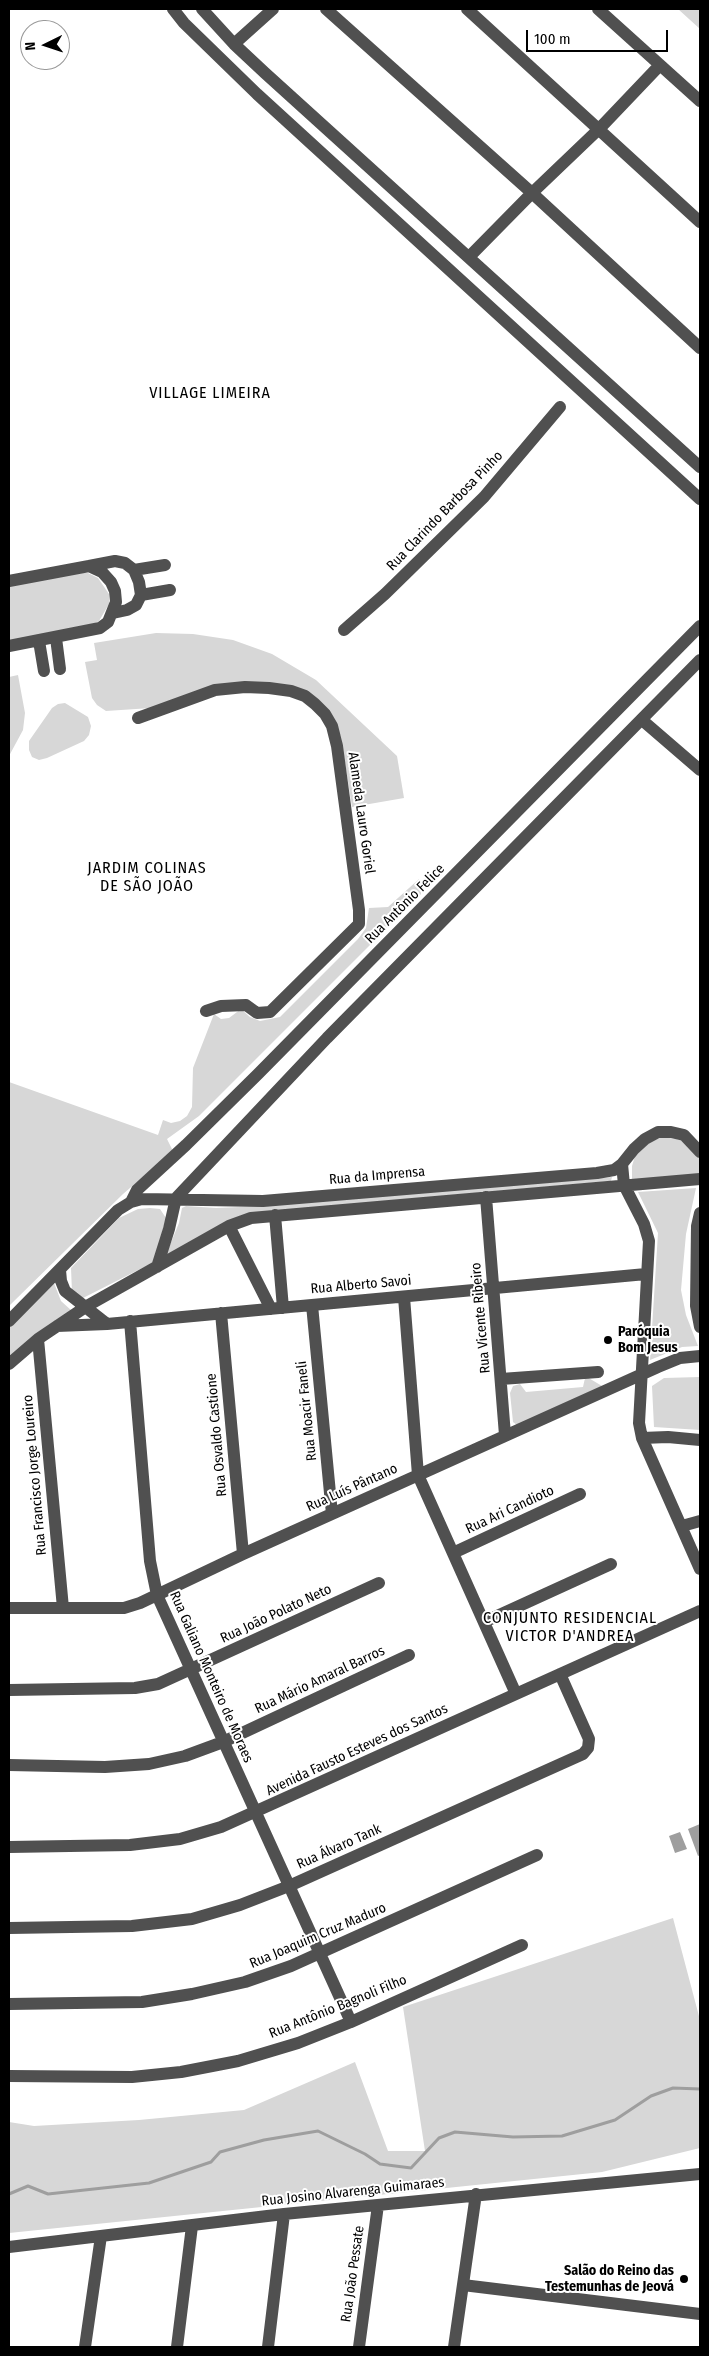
<!DOCTYPE html>
<html>
<head>
<meta charset="utf-8">
<style>
	body { margin:0 }
	#map { position:relative; width:709px; height:2356px; overflow:hidden; background:#fff; font-family:"Fira Sans Condensed",sans-serif }
	canvas { display:block }
	.frame { position:absolute; inset:0; border:10px solid #000; pointer-events:none }
	.north { position:absolute; left:20px; top:20px; width:50px; height:50px; box-sizing:border-box; background:#fff; border:1px solid #999; border-radius:50%; rotate:266deg; font-size:14px; font-weight:700; line-height:20px; text-align:center; color:#000 }
	.north::after { content:''; display:block; margin:auto; width:18px; height:22px; background:#000; clip-path:polygon(50% 0,100% 100%,50% 72%,0 100%) }
	.scale { position:absolute; left:526px; top:30px; width:142px; height:22px; box-sizing:border-box; border:2px solid #000; border-top:0; padding-left:6px; font-size:15px; line-height:18px; white-space:nowrap; color:#000; -webkit-text-stroke:4px #fff; paint-order:stroke }
</style>
</head>
<body>
<div id="map">
<canvas width="709" height="2356"></canvas>
<div class="frame"></div>
<div class="north">N</div>
<div class="scale">100 m</div>
</div>
<script>
const context = document.querySelector('canvas').getContext('2d');
context.lineJoin = 'round';
function fillPath(path, color) {
  context.fillStyle = color;
  context.fill(path, 'evenodd');
}
function poly(rows) {
  const path = new Path2D();
  for (const r of rows) {
    path.moveTo(r[0], r[1]);
    for (let i = 2; i < r.length; i += 2) path.lineTo(r[i], r[i + 1]);
  }
  return path;
}
function strokePath(path, color, width, dash) {
  context.strokeStyle = color;
  context.lineWidth = width;
  context.lineCap = dash ? 'butt' : 'round';
  context.setLineDash(dash || []);
  context.stroke(path);
}
function label(font, color, halo, rows, align = 'center') {
  context.font = font + ' "Fira Sans Condensed",sans-serif';
  context.lineWidth = 4;
  context.setLineDash([]);
  context.textBaseline = 'middle';
  context.strokeStyle = halo;
  context.fillStyle = color;
  for (const [text, x, y, turn = 0] of rows) {
    context.save();
    context.translate(x, y);
    context.rotate((+turn || 0) * Math.PI / 180);
    context.textAlign = isNaN(turn) ? turn : align;
    if (halo) context.strokeText(text, 0, 0);
    context.fillText(text, 0, 0);
    context.restore();
  }
}
const green = poly([
	[678,9,700,9,700,29],
	[77,573,88,573,98,578,109,594,109,604,99,621,90,626,9,641,9,586],
	[156,633,193,634,233,640,272,654,316,680,397,756,404,798,352,807,341,737,329,711,270,683,151,708,106,711,97,705,92,698,85,662,97,660,94,643],
	[18,675,25,713,23,730,9,756,9,677],
	[65,703,88,717,91,726,89,735,84,741,47,758,39,760,32,757,29,750,29,741,52,708,58,704],
	[419,879,421,894,199,1116,167,1139,173,1151,123,1194,9,1306,9,1082,158,1135,163,1120,171,1123,180,1121,187,1116,192,1107,193,1068,214,1014,221,1019,229,1018,241,1009,250,1017,260,1021,280,1017,358,939,366,928,369,908,388,907],
	[663,1137,682,1140,696,1152,700,1160,700,1175,632,1180,632,1166,635,1156,651,1141],
	[612,1177,611,1181,261,1212,168,1254,167,1252,179,1223,182,1208,186,1206,216,1208,265,1206],
	[696,1188,686,1234,681,1290,686,1315,698,1346,682,1347,650,1360,658,1233,638,1192],
	[150,1208,160,1209,166,1218,154,1262,81,1299,72,1292,71,1268,119,1218,138,1209],
	[54,1283,61,1301,72,1311,9,1360,9,1327],
	[587,1377,602,1386,517,1425,513,1422,510,1393,513,1386,520,1384,526,1392,583,1387,585,1378],
	[700,1377,700,1430,654,1427,652,1386,664,1378],
	[673,1918,700,2020,700,2148,602,2172,9,2233,9,2122,34,2126,139,2120,244,2110,355,2062,388,2151,425,2151,403,2007]
]);
const water = poly([
	[700,1824,700,1855,698,1856,688,1829],
	[680,1832,687,1849,675,1853,669,1836]
]);
const stream = poly([
	[9,2194,28,2186,48,2194,149,2183,211,2162,220,2152,264,2140,318,2131,365,2154,380,2164,411,2168,439,2138,455,2132,513,2137,562,2136,615,2120,651,2096,673,2088,700,2089]
]);
const minor = poly([
	[173,9,184,23,257,94,700,499],
	[202,9,234,44,265,73,700,467],
	[326,9,532,193,700,348],
	[467,9,700,222],
	[598,9,700,101],
	[234,44,273,9],
	[469,257,532,193,600,128,660,65],
	[89,566,115,561,125,563,134,570,139,582,141,595,136,605,127,610,113,613],
	[134,570,165,565],
	[9,581,89,566,102,572,111,582,115,591,116,602,108,622,100,628,9,646],
	[141,595,170,590],
	[344,630,385,594,484,497,560,407],
	[56,638,60,669],
	[39,641,44,671],
	[138,718,215,690,245,687,269,688,291,691,305,696,315,704,325,714,332,726,337,746,359,910,359,924,270,1012,257,1013,246,1005,221,1006,206,1011],
	[642,720,700,770],
	[622,1164,624,1185,644,1224,649,1241,639,1423,642,1438,700,1569],
	[486,1197,505,1435],
	[131,1202,137,1190,186,1145,258,1074,700,626],
	[700,1213,697,1226,696,1306,700,1327],
	[275,1215,283,1308],
	[229,1226,271,1309],
	[157,1267,169,1229,176,1198,327,1038,700,660],
	[60,1270,61,1281,65,1291,107,1324,646,1274],
	[404,1297,418,1475,516,1694],
	[312,1305,332,1514],
	[221,1313,243,1554],
	[9,1321,118,1210,131,1202,142,1199,263,1201,597,1173,614,1170,622,1164,634,1149,645,1139,658,1132,671,1132,684,1135,700,1152],
	[130,1321,150,1561,157,1595,351,2022],
	[57,1326,107,1324],
	[38,1339,63,1608],
	[9,1364,38,1339,87,1306,229,1226,251,1218,700,1179],
	[501,1379,598,1372],
	[642,1438,668,1437,700,1440],
	[682,1526,700,1521],
	[453,1553,580,1494],
	[9,1608,124,1608,140,1603,243,1554,658,1367,680,1358,700,1356],
	[484,1622,611,1564],
	[9,1690,135,1688,158,1684,379,1583],
	[9,1765,105,1767,149,1764,185,1756,223,1742,409,1655],
	[9,1847,130,1845,180,1839,221,1827,700,1611],
	[9,1928,132,1926,192,1919,240,1905,289,1886,583,1754,588,1748,589,1739,560,1674],
	[9,2004,142,2002,192,1994,245,1982,291,1966,537,1855],
	[9,2076,132,2077,181,2072,238,2061,298,2043,351,2022,522,1945],
	[9,2247,284,2214,700,2174],
	[463,2285,700,2314],
	[85,2347,101,2236],
	[177,2347,192,2226],
	[268,2347,284,2214],
	[359,2347,378,2205],
	[454,2347,476,2194]
]);
const markers = [
	[608,1340,5,"#000"],
	[684,2279,5,"#000"]
];
const streetNames = [
	["Rua Clarindo Barbosa Pinho",445,511,-46],
	["Alameda Lauro Goriel",361,813,82],
	["Rua Antônio Felice",405,904,-45],
	["Rua da Imprensa",377,1176,-5],
	["Rua Alberto Savoi",361,1285,-5],
	["Rua Vicente Ribeiro",481,1318,-95],
	["Rua Moacir Faneli",307,1411,-96],
	["Rua Osvaldo Castione",217,1435,-95],
	["Rua Francisco Jorge Loureiro",35,1475,-95],
	["Rua Luís Pântano",352,1488,-24],
	["Rua Ari Candioto",510,1510,-25],
	["Rua João Polato Neto",276,1614,-25],
	["Rua Galiano Monteiro de Moraes",211,1677,66],
	["Rua Mário Amaral Barros",320,1680,-25],
	["Avenida Fausto Esteves dos Santos",357,1750,-25],
	["Rua Álvaro Tank",339,1847,-24],
	["Rua Joaquim Cruz Maduro",318,1936,-23],
	["Rua Antônio Bagnoli Filho",338,2007,-22],
	["Rua Josino Alvarenga Guimaraes",353,2192,-6],
	["Rua João Pessate",353,2274,-82]
];
const poiNames = [
	["Paróquia",618,1332],
	["Bom Jesus",618,1348],
	["Salão do Reino das",674,2271,"right"],
	["Testemunhas de Jeová",674,2287,"right"]
];
const quarterNames = [
	["VILLAGE LIMEIRA",210,394],
	["JARDIM COLINAS",147,869],
	["DE SÃO JOÃO",147,887],
	["CONJUNTO RESIDENCIAL",570,1619],
	["VICTOR D'ANDREA",570,1637]
];
fillPath(green, '#d7d7d7');
fillPath(water, '#9e9e9e');
strokePath(stream, '#9e9e9e', 3);
strokePath(minor, '#505050', 12);
for (const [x, y, r, color] of markers) {
  const dot = new Path2D();
  dot.arc(x, y, r, 0, 2 * Math.PI);
  context.fillStyle = color;
  context.fill(dot);
  strokePath(dot, '#fff', 2);
}
label('14px', '#000', '#fff', streetNames);
label('bold 14px', '#000', '#fff', poiNames, 'left');
context.letterSpacing = '1px';
label('16px', '#000', '#fff', quarterNames);
context.letterSpacing = '0px';
</script>
</body>
</html>
